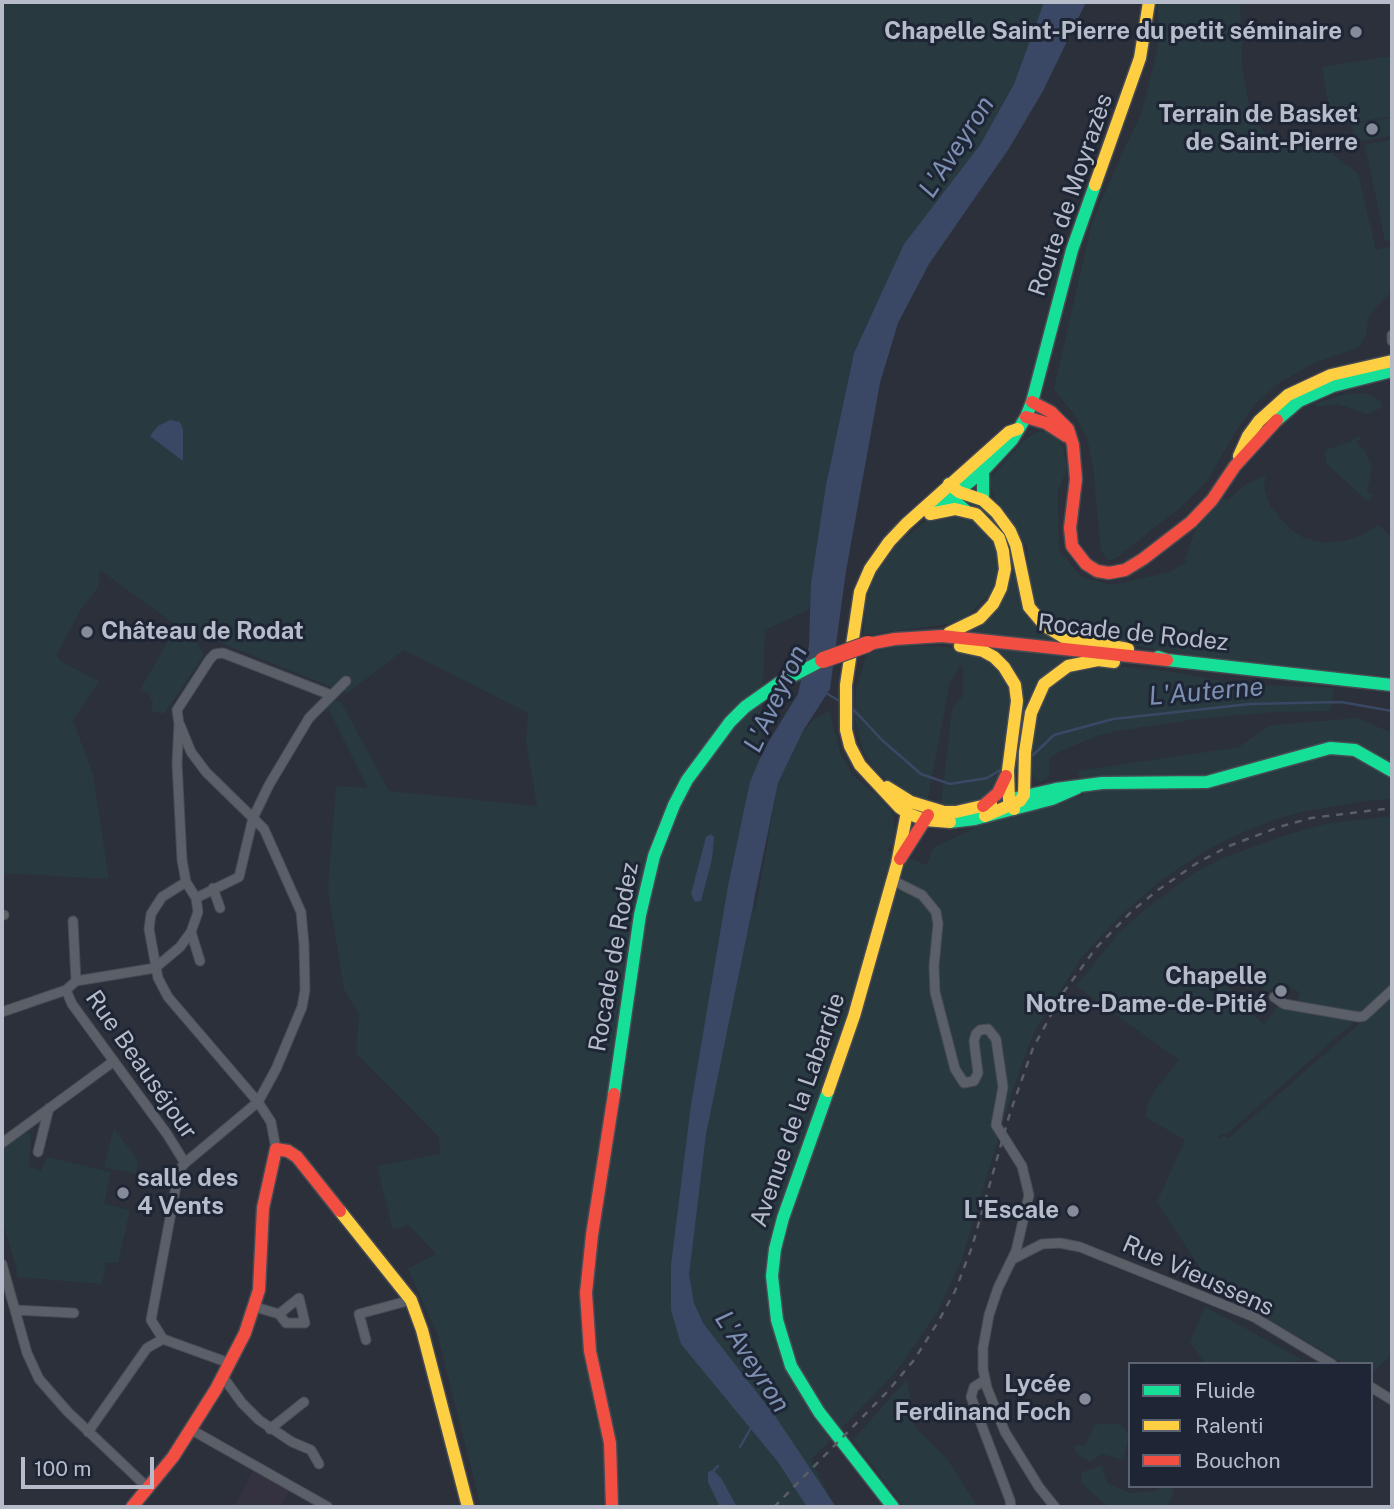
<!DOCTYPE html>
<html>
<head>
<meta charset="utf-8">
<style>
	body { margin:0 }
	#map { position:relative; width:1394px; height:1509px; overflow:hidden; background:#2b303a; font-family:"Public Sans",sans-serif }
	canvas { display:block }
	.frame { position:absolute; inset:0; border:4px solid #b6bcca; pointer-events:none }
	.legend { position:absolute; left:1128px; top:1362px; width:245px; height:126px; box-sizing:border-box; background:#1e2635; border:2px solid #5b6271; margin:0; padding:9px 12px; list-style:none; font-size:21px; color:#b6bcca }
	.legend li { display:flex; align-items:center; gap:14px; height:35px }
	.legend b { width:35px; border:2px solid #5b6271 }
	.scale { position:absolute; left:21px; top:1457px; width:133px; height:32px; box-sizing:border-box; border:4px solid #b6bcca; border-top:0; padding-left:9px; font-size:21px; line-height:24px; white-space:nowrap; color:#b6bcca; -webkit-text-stroke:5px #1e2635; paint-order:stroke }
</style>
</head>
<body>
<div id="map">
<canvas width="1394" height="1509"></canvas>
<div class="frame"></div>
<ul class="legend">
<li><b style="height:9px;background:#16e098"></b>Fluide</li>
<li><b style="height:9px;background:#ffcf43"></b>Ralenti</li>
<li><b style="height:9px;background:#f24e42"></b>Bouchon</li>
</ul>
<div class="scale">100 m</div>
</div>
<script>
const context = document.querySelector('canvas').getContext('2d');
context.lineJoin = 'round';
function fillPath(path, color) {
  context.fillStyle = color;
  context.fill(path, 'evenodd');
}
function poly(rows) {
  const path = new Path2D();
  for (const r of rows) {
    path.moveTo(r[0], r[1]);
    for (let i = 2; i < r.length; i += 2) path.lineTo(r[i], r[i + 1]);
  }
  return path;
}
function strokePath(path, color, width, dash) {
  context.strokeStyle = color;
  context.lineWidth = width;
  context.lineCap = dash ? 'butt' : 'round';
  context.setLineDash(dash || []);
  context.stroke(path);
}
function label(font, color, halo, rows, align = 'center') {
  context.font = font + ' "Public Sans",sans-serif';
  context.lineWidth = 6;
  context.setLineDash([]);
  context.textBaseline = 'middle';
  context.strokeStyle = halo;
  context.fillStyle = color;
  for (const [text, x, y, turn = 0] of rows) {
    context.save();
    context.translate(x, y);
    context.rotate((+turn || 0) * Math.PI / 180);
    context.textAlign = isNaN(turn) ? turn : align;
    if (halo) context.strokeText(text, 0, 0);
    context.fillText(text, 0, 0);
    context.restore();
  }
}
const medical = poly([
	[255,1466,292,1487,281,1507,234,1507]
]);
const green = poly([
	[2,2,1044,2,1014,84,980,145,904,244,854,353,826,485,811,583,810,609,765,630,754,918,778,783,801,735,813,720,829,711,841,755,853,775,876,795,893,814,895,829,893,842,887,850,927,865,933,848,983,824,1044,804,1083,796,1078,771,1239,747,1269,726,1276,725,1357,718,1392,733,1392,799,1363,801,1301,812,1270,821,1234,836,1203,852,1160,881,1119,917,1081,958,1034,1032,1015,1083,962,1259,938,1311,896,1372,811,1460,835,1507,481,1507,437,1333,408,1269,436,1254,409,1225,393,1230,377,1166,440,1154,439,1137,356,1053,359,1014,344,989,328,890,336,786,368,788,327,706,334,700,341,702,389,791,537,806,526,741,528,713,404,650,347,693,176,625,100,570,98,587,80,611,57,654,60,661,99,681,73,720,93,775,109,879,2,873],
	[1158,2,1240,2,1242,66,1250,112,1272,144,1312,138,1358,174,1376,250,1392,246,1392,291,1369,315,1366,335,1359,347,1312,364,1279,383,1258,401,1237,429,1207,481,1182,506,1115,559,1108,560,1101,551,1093,466,1087,438,1074,414,1054,389,1092,223,1124,149,1141,115,1158,47],
	[1392,56,1392,116,1341,125,1338,122,1332,123,1322,67],
	[1390,118,1392,136,1355,142,1352,124],
	[1392,139,1392,239,1385,241,1365,145],
	[1366,393,1381,401,1383,407,1367,414,1338,404,1316,407,1315,403,1347,394],
	[1045,431,1057,438,1063,448,1067,468,1058,491,1059,551,1082,577,1112,585,1170,572,1188,561,1185,560,1196,528,1223,499,1228,500,1246,484,1266,475,1264,487,1270,506,1290,529,1304,538,1325,543,1344,541,1362,535,1379,525,1392,538,1392,677,1207,658,1078,636,1054,626,1038,608,1033,596,1028,571,1027,546,996,502,989,479,1024,441,1035,433],
	[1359,436,1361,438,1356,442,1365,451,1372,469,1367,491,1373,495,1367,501,1326,463,1325,450,1350,442],
	[961,501,975,502,1006,530,1019,587,1062,643,966,631,984,620,1008,561],
	[937,516,970,517,994,541,1000,571,992,599,987,596,962,622,864,635,865,605,870,585,877,570,894,548,921,525],
	[175,629,197,643,204,655,164,714,151,711,153,701,150,699,151,694,140,690],
	[905,645,946,647,990,659,1012,688,1001,776,997,792,974,803,957,806,941,805,952,709,963,696,963,666,959,665,956,674,950,682,927,802,910,796,893,784,876,771,864,753,854,715,856,688,868,651],
	[987,647,1078,656,1061,665,1025,723,1013,794,1021,700],
	[1112,666,1165,671,1240,684,1334,688,1330,711,1276,712,1204,718,1117,731,1097,736,1061,751,1049,759,1049,776,1041,782,1034,778,1030,769,1037,717,1044,696,1054,681,1073,669],
	[1392,816,1392,985,1364,1011,1351,1013,1300,1002,1297,1001,1300,993,1287,984,1278,983,1267,993,1238,964,1223,980,1249,1012,1264,1024,1278,1006,1357,1019,1228,1133,1220,1135,1218,1137,1220,1138,1224,1136,1229,1138,1392,995,1392,1354,1371,1374,1371,1364,1345,1364,1250,1308,1217,1294,1157,1202,1185,1140,1145,1117,1148,1104,1156,1089,1179,1060,1076,986,1118,934,1144,910,1194,873,1223,858,1286,835,1325,824],
	[114,1128,138,1161,136,1174,104,1167],
	[24,1133,31,1134,29,1166,41,1171,47,1157,111,1172,104,1204,130,1210,118,1263,106,1262,102,1284,17,1277,17,1270,2,1219,2,1149],
	[1205,1307,1256,1334,1302,1360,1275,1364,1206,1364,1190,1342],
	[907,1379,915,1427,947,1459,978,1507,904,1507,853,1440],
	[1095,1424,1120,1424,1129,1435,1123,1460,1102,1454,1090,1462,1077,1454,1074,1446,1085,1445],
	[1102,1466,1107,1483,1130,1493,1156,1491,1163,1486,1169,1486,1174,1490,1168,1506,1169,1507,1113,1507,1104,1503,1081,1483,1082,1472]
]);
const water = poly([
	[1044,2,1086,2,1043,91,1008,150,929,264,898,323,880,383,846,571,830,689,803,731,778,783,706,1134,689,1275,694,1303,703,1323,775,1416,836,1507,807,1507,778,1462,681,1344,671,1310,671,1265,691,1105,728,886,750,782,764,749,798,694,809,645,811,583,826,485,854,353,904,244,980,145,1014,84],
	[170,420,180,422,183,429,183,461,150,436,158,426],
	[711,834,714,837,712,859,701,901,695,902,691,894,706,837],
	[713,1470,721,1478,737,1507,720,1507,708,1482,708,1472]
]);
const stream = poly([
	[824,692,843,703],
	[852,708,883,741,921,774,950,784,987,778,1002,769],
	[1033,755,1054,735,1113,719,1250,704,1341,702,1392,711],
	[740,1447,752,1426],
	[714,1470,718,1466]
]);
const street = poly([
	[1392,335,1392,341],
	[180,725,191,752,206,772,253,818,239,877,196,898],
	[892,880,922,895,936,912,938,924,934,966,935,992,955,1069,964,1083,974,1081,978,1073,974,1041,976,1034,980,1030,988,1029,996,1039,1003,1087,996,1125,1022,1166,1029,1195,1016,1251,998,1288,989,1315,983,1348,983,1369,987,1388,1005,1432,1039,1487,1055,1507],
	[186,882,162,897,151,914,149,929,158,978,168,997,258,1102,271,1122,276,1149],
	[213,888,220,908],
	[2,915,4,915],
	[73,921,76,981],
	[191,932,200,961],
	[155,968,180,947,191,932,198,912,196,898,186,882,182,860,177,763,179,724,177,710,210,659,215,654,223,653,331,695],
	[66,990,72,1004,167,1134,185,1163],
	[1274,997,1284,1004,1359,1017,1364,1016,1392,990],
	[2,1012,66,990,76,981,155,968],
	[2,1143,114,1061],
	[38,1152,49,1108],
	[1013,1259,1042,1244,1060,1243,1080,1247,1254,1317,1332,1364],
	[2,1264,27,1353,39,1379,68,1412,148,1488],
	[255,1307,279,1314,299,1298,305,1323,286,1323,279,1314],
	[15,1310,74,1313],
	[366,1340,359,1314,411,1300],
	[229,1363,163,1339,151,1320,179,1170,185,1163,258,1102,276,1069,302,1007,305,990,304,944,301,912,264,829,253,818,269,785,309,718,346,681],
	[223,1377,242,1403,259,1420,292,1442,311,1450,319,1464],
	[985,1380,974,1387,971,1397,1010,1500,1011,1507],
	[1371,1387,1392,1400],
	[190,1429,328,1507],
	[270,1429,304,1402],
	[88,1432,147,1348,163,1339]
]);
const fast = poly([
	[1277,420,1299,401,1333,386,1392,371],
	[983,471,983,500],
	[949,484,956,502,965,510],
	[931,513,983,471,1012,440,1026,417,1032,402,1072,250,1095,185],
	[1158,657,1167,660,1392,685],
	[1016,798,1056,789,1102,783,1207,782,1330,748,1355,750,1392,771],
	[950,822,975,819,1052,799,1077,788],
	[828,1091,783,1218,775,1249,772,1276,777,1320,791,1366,819,1412,893,1507],
	[614,1094,640,915,654,856,674,805,687,780,730,722,745,707,779,683,823,660]
]);
const slow = poly([
	[1095,185,1140,58,1149,2],
	[1239,456,1248,436,1259,421,1288,395,1331,375,1392,361],
	[949,484,959,492,983,500,996,512,1010,531,1016,545,1029,607,1045,626,1063,637,1128,649],
	[930,514,955,509,976,514,999,538,1003,551,1005,569,1001,588,993,604,980,618,949,633],
	[960,646,983,651,994,657,1004,667,1015,685,1017,701,1008,770,1009,800,1014,809],
	[887,787,911,802,944,812,956,812,991,804],
	[985,816,1020,801,1024,795,1025,752,1031,713,1044,684,1068,666,1098,660,1114,662],
	[950,822,925,820,909,814,899,807,860,765,850,746,846,730,846,685,860,592,870,569,889,542,906,524,1009,432,1018,429],
	[828,1091,854,1016,897,864,906,817,909,814],
	[340,1211,411,1300,422,1330,468,1507]
]);
const jam = poly([
	[1032,402,1051,412,1068,429,1073,445,1076,479,1070,528,1072,546,1086,564,1097,571,1109,573,1125,570,1143,559,1191,522,1212,500,1235,466,1277,420],
	[1026,417,1046,423,1066,436],
	[868,644,895,639,942,636,1167,660],
	[983,806,998,793,1006,776],
	[900,859,928,815],
	[132,1507,173,1457,216,1389,245,1333,259,1290,263,1208,276,1149,288,1151,297,1157,340,1211],
	[612,1507,610,1443,590,1351,586,1293,592,1235,614,1094]
]);
const rail = poly([
	[774,1507,888,1391,914,1360,938,1322,955,1291,972,1247,1010,1113,1033,1048,1063,993,1096,948,1132,911,1158,890,1197,863,1229,846,1279,827,1311,818,1392,808]
]);
const jamBridge = poly([
	[823,660,868,644]
]);
const markers = [
	[1356,32,7,"#858b98"],
	[1372,129,7,"#858b98"],
	[87,632,7,"#858b98"],
	[1281,991,7,"#858b98"],
	[123,1193,7,"#858b98"],
	[1073,1211,7,"#858b98"],
	[1085,1399,7,"#858b98"]
];
const poiNames = [
	["Chapelle Saint-Pierre du petit séminaire",1342,32],
	["Terrain de Basket",1358,115],
	["de Saint-Pierre",1358,143],
	["Château de Rodat",101,632,"left"],
	["Chapelle",1267,977],
	["Notre-Dame-de-Pitié",1267,1005],
	["salle des",137,1179,"left"],
	["4 Vents",137,1207,"left"],
	["L'Escale",1059,1211],
	["Lycée",1071,1385],
	["Ferdinand Foch",1071,1413]
];
const streetNames = [
	["Route de Moyrazès",1071,195,-71],
	["Rocade de Rodez",1133,633,6],
	["Rocade de Rodez",614,957,-80],
	["Rue Beauséjour",141,1065,55],
	["Avenue de la Labardie",798,1110,-71],
	["Rue Vieussens",1198,1276,24]
];
const waterNames = [
	["L'Aveyron",957,147,-57],
	["L'Auterne",1206,692,-5],
	["L'Aveyron",776,699,-65],
	["L'Aveyron",752,1362,57]
];
fillPath(medical, '#343140');
fillPath(green, '#283a40');
fillPath(water, '#3a4865');
strokePath(stream, '#3a4865', 2.5);
strokePath(street, '#474b53', 11);
strokePath(fast, '#474b53', 15);
strokePath(slow, '#474b53', 15);
strokePath(jam, '#474b53', 15);
strokePath(street, '#5b5f68', 9);
strokePath(fast, '#16e098', 12);
strokePath(slow, '#ffcf43', 12);
strokePath(jam, '#f24e42', 12);
strokePath(rail, '#5a5e66', 2.5, [7, 7]);
strokePath(jamBridge, '#484c55', 18, []);
strokePath(jamBridge, '#f24e42', 16);
for (const [x, y, r, color] of markers) {
  const dot = new Path2D();
  dot.arc(x, y, r, 0, 2 * Math.PI);
  context.fillStyle = color;
  context.fill(dot);
  strokePath(dot, '#1e2635', 2.5);
}
label('bold 24px', '#b6bcca', '#1e2635', poiNames, 'right');
label('24px', '#b6bcca', '#1e2635', streetNames);
label('italic 26px', '#7d8fb2', '#1e2635', waterNames);
</script>
</body>
</html>
